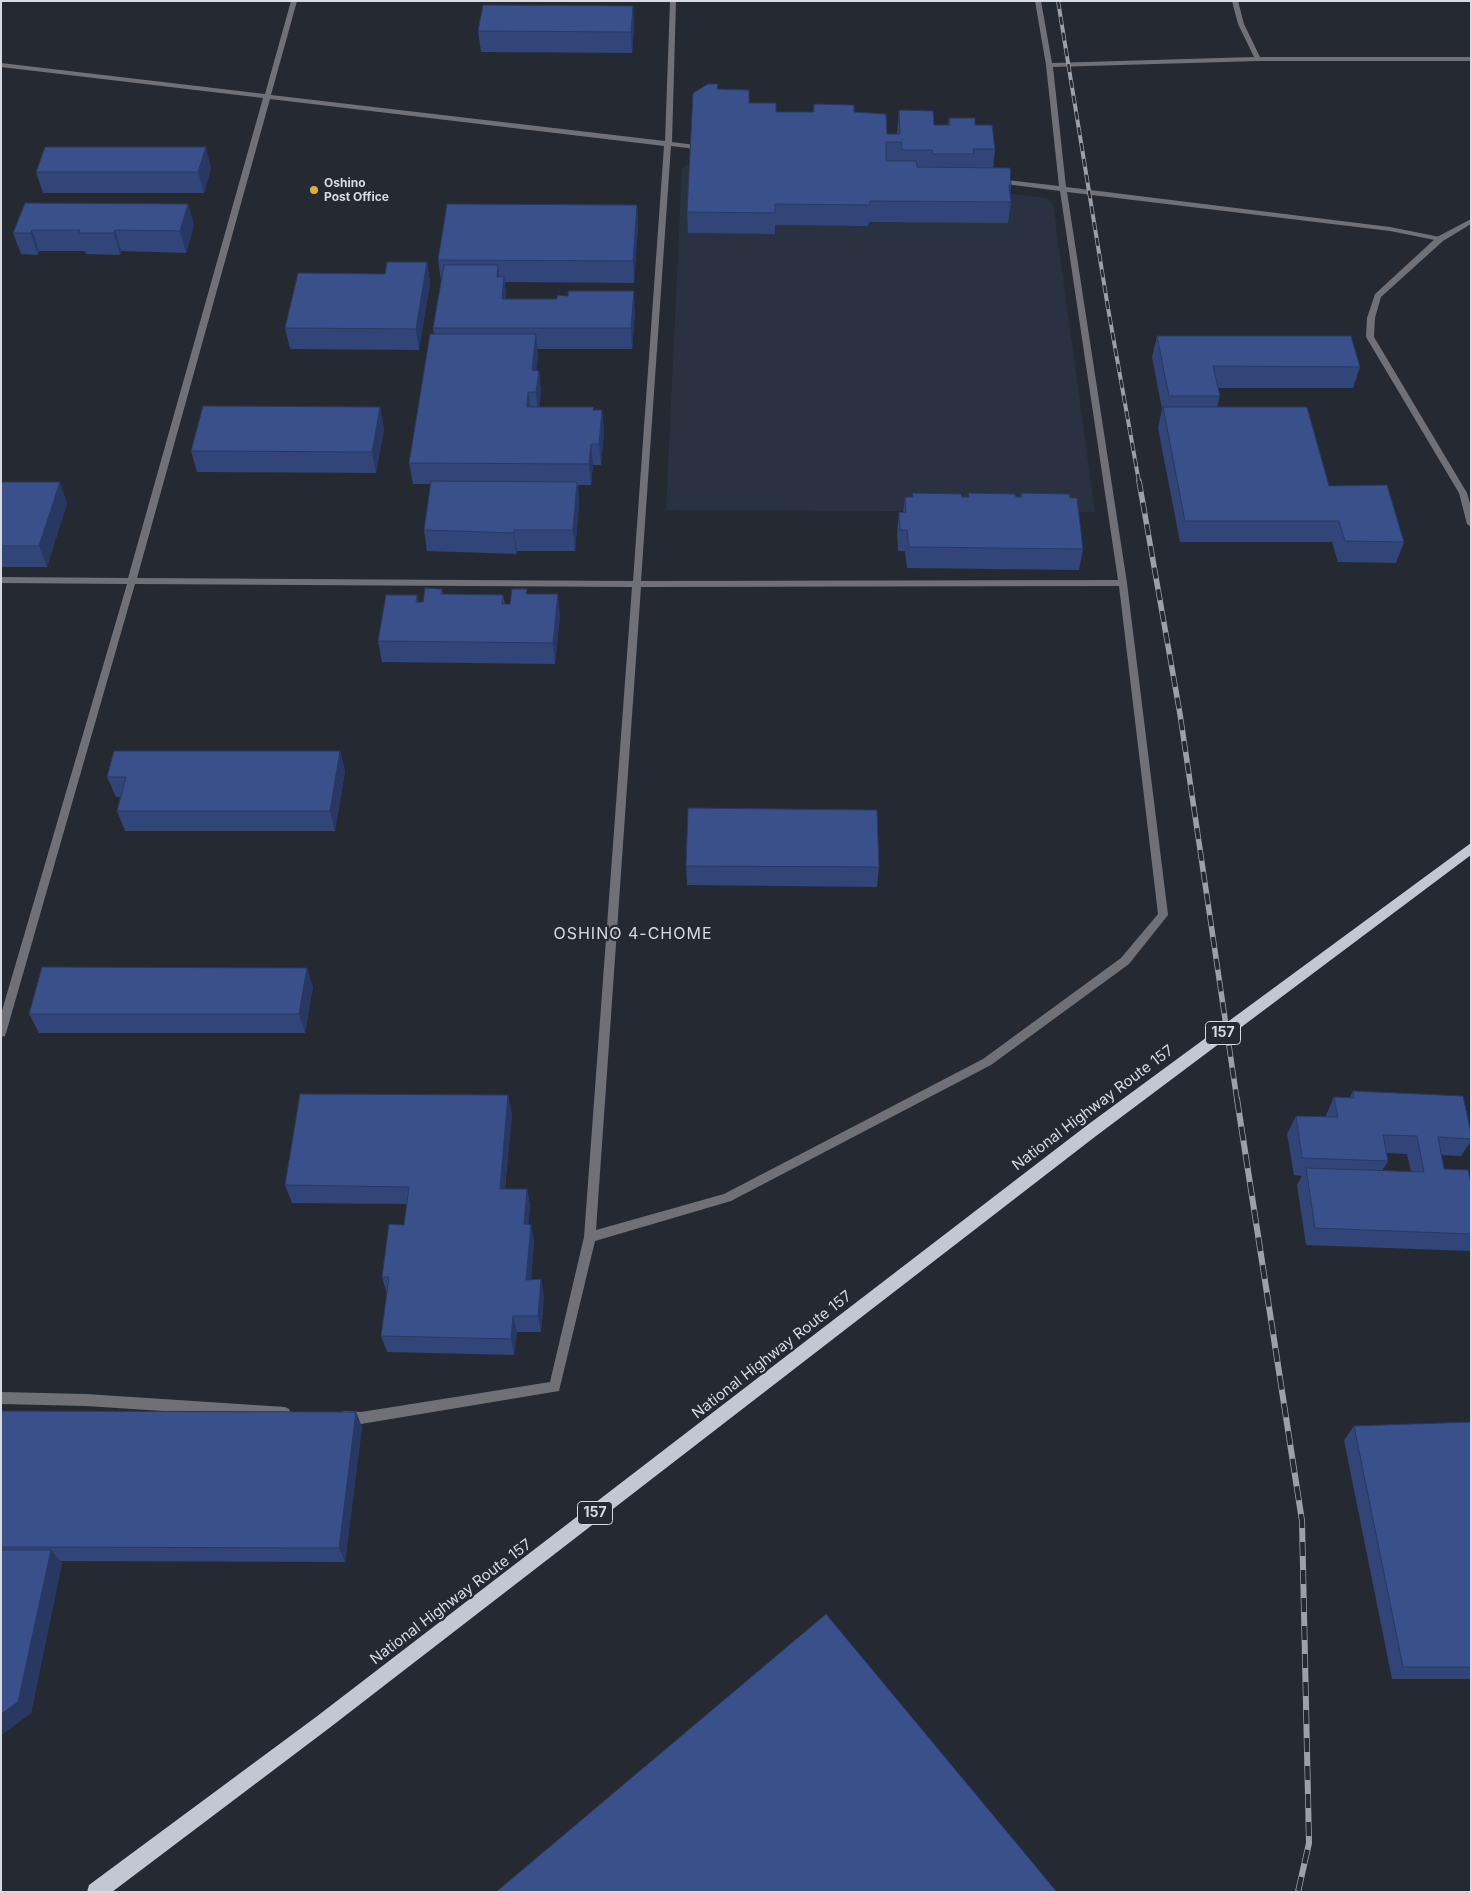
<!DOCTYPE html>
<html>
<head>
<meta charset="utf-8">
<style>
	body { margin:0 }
	#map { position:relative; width:1472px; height:1893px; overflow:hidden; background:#252932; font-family:Inter,sans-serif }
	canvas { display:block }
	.frame { position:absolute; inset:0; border:2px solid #d7dae0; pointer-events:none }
</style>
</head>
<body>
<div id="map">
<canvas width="1472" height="1893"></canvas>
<div class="frame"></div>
</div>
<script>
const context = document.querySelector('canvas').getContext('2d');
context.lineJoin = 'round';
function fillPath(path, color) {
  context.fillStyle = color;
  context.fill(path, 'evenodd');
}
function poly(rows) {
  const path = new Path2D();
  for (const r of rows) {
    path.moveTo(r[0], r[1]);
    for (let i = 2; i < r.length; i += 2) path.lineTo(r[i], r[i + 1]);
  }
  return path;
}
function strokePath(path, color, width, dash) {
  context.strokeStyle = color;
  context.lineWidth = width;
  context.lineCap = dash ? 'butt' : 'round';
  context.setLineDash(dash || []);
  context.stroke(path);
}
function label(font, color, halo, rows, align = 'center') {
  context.font = font + ' Inter,sans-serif';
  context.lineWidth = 4.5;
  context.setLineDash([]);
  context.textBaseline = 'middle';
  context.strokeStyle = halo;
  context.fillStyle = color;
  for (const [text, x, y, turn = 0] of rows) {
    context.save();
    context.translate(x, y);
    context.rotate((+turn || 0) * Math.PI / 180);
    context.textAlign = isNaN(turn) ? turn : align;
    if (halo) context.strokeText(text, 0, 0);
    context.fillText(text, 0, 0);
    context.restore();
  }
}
const built = poly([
	[697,157,1047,198,1053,205,1095,512,666,510,682,169]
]);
const minor = poly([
	[291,1,297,1,271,95,665,141,670,1,676,1,672,142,703,146,706,148,703,150,671,146,641,581,1118,580,1060,191,998,183,994,181,998,179,1059,186,1046,65,1035,1,1041,1,1052,63,1254,57,1238,24,1232,1,1238,1,1244,24,1260,57,1471,57,1471,61,1258,61,1053,67,1066,187,1390,227,1440,237,1444,239,1440,241,1390,231,1067,192,1127,583,1168,915,1129,964,991,1065,731,1201,595,1241,559,1391,361,1424,344,1423,340,1421,338,1417,340,1413,344,1411,361,1412,550,1382,584,1237,632,587,135,584,6,1033,5,1036,1,1037,1,1014,127,584,1,583,1,577,128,578,263,98,1,67,1,63,265,94,291,1],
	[270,99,664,146,633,581,137,578,270,99],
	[1119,586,1158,914,1121,958,983,1059,724,1194,596,1230,641,587,1119,586],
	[1,1392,86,1394,285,1407,289,1409,291,1413,289,1417,285,1419,86,1406,1,1404,1,1392]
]);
const tertiary = poly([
	[1471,219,1471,224,1443,241,1381,297,1375,318,1374,337,1467,493,1471,507,1471,527,1467,524,1459,493,1366,337,1367,318,1375,294,1437,237,1471,219]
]);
const trunk = poly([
	[1471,843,1471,855,1096,1136,328,1729,112,1892,87,1892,89,1885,316,1717,1086,1126,1471,843]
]);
const railFar2 = poly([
	[1058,1,1108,308,1139,482]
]);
const railFar1 = poly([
	[1139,481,1180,714,1237,1100]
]);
const rail = poly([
	[1237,1099,1302,1521,1309,1843,1298,1892]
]);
const wall = poly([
	[10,1,102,1,102,2,10,2],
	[633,6,634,27,632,53,481,52,478,31],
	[718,84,718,89,749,103,776,112,813,112,814,104,854,112,887,134,897,134,899,110,934,125,948,125,949,118,975,125,995,149,993,168,1011,185,1010,196,1011,202,1008,223,869,222,868,226,775,225,775,234,688,233,687,212],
	[211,168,204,193,43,193,36,172],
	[188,204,194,225,186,253,121,251,120,255,86,254,85,251,39,251,38,255,21,254,13,233],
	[637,205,638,226,634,283,505,282,506,299,635,312,632,349,537,349,538,356,536,371,539,371,541,392,539,407,594,407,594,410,602,410,604,431,601,465,593,465,591,485,578,485,579,503,575,551,517,551,516,554,427,551,424,530,431,484,413,484,409,463,434,334,433,328,441,281,438,260],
	[427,262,430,283,419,350,290,349,285,328,385,274],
	[1157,336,1360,367,1353,388,1218,388,1220,396,1217,407,1329,486,1404,542,1396,563,1338,562,1332,542,1180,542,1158,428,1162,409,1152,357],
	[380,407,384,429,376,473,197,472,191,451],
	[1,482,67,503,47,567,1,567],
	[912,493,962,497,968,497,968,493,1016,497,1020,497,1021,493,1083,549,1079,570,907,568,905,551,898,551,897,534,899,512,903,513,905,497,912,497],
	[442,589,443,594,503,595,505,604,510,604,528,594,560,615,555,664,382,662,378,641,417,595,418,602,423,602],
	[340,751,345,772,335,831,125,831,117,811,120,797,116,797,107,777],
	[686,866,879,867,877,887,687,885],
	[307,968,313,987,305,1033,39,1033,29,1014],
	[1353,1091,1471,1133,1471,1141,1461,1156,1441,1155,1444,1169,1471,1184,1471,1250,1470,1251,1306,1245,1297,1185,1302,1176,1294,1175,1287,1134,1296,1116,1326,1117,1326,1115,1334,1097,1350,1097],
	[1386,1153,1407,1154,1411,1172,1382,1171,1388,1161],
	[512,1113,505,1189,527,1189,530,1206,528,1224,531,1225,534,1241,531,1280,544,1296,541,1332,517,1332,514,1355,387,1352,381,1336,387,1294,382,1277,404,1225,407,1204,292,1203,285,1185],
	[1,1411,356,1412,362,1427,345,1562,60,1561,62,1563,31,1713,1,1735],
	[1471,1422,1471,1679,1392,1679,1344,1440,1354,1426]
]);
const shadedWall = poly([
	[633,6,634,27,632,53,631,32],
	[206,147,211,168,204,193,198,172],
	[188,204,194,225,186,253,180,231],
	[637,205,638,226,634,283,633,261],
	[32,230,39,251,38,255,31,233],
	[115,230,121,251,120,255,114,233],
	[427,262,430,283,419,350,416,329],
	[498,265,500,287,497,277],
	[504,276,506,298,504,320,502,299],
	[634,291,635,312,632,349,631,328],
	[536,334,538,356,534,392,532,370],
	[539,371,541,392,538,413,536,392],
	[528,392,531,413,527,407],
	[380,407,384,429,376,473,372,452],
	[602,410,604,431,601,465,599,444],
	[591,444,593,465,591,485,589,464],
	[60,482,67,503,47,567,39,546],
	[577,482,579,503,575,551,573,530],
	[514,530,517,551,516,554,514,533],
	[558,594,560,615,555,664,553,643],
	[340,751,345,772,335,831,330,811],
	[307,968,313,987,305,1033,299,1014],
	[508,1095,512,1113,503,1206,500,1189],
	[527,1189,530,1206,527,1241,524,1224],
	[531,1225,534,1241,530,1296,526,1280],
	[541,1279,544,1296,541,1332,538,1316],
	[513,1316,517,1332,514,1355,511,1339],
	[356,1412,362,1427,345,1562,339,1548],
	[51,1550,62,1563,31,1713,1,1735,1,1714]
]);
const building = poly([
	[483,5,633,6,631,32,478,31,483,5],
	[708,84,718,84,717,89,749,90,749,103,776,103,776,112,814,112,814,104,854,105,854,112,886,114,887,134,900,134,899,110,933,111,934,125,950,125,949,118,975,118,975,125,992,125,995,149,973,149,974,154,933,154,932,150,902,150,901,142,886,142,886,161,916,161,917,167,1010,168,1011,185,1009,185,1011,202,870,201,870,205,775,204,775,213,687,212,693,93,708,84],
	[45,147,206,147,198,172,36,172,45,147],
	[25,203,188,204,180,231,115,230,114,233,79,233,80,230,32,230,31,233,13,233,25,203],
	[447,204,637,205,633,261,438,260,447,204],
	[387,262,427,262,416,329,285,328,298,273,385,274,387,262],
	[444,265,498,265,497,277,504,276,502,299,557,299,557,295,568,296,568,291,634,291,631,328,433,328,444,265],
	[430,334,536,334,532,370,539,371,536,392,528,392,527,407,594,407,593,410,602,410,599,444,591,444,589,464,409,463,430,334],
	[1157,336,1351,336,1360,367,1213,366,1220,396,1169,396,1157,336],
	[203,406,380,407,372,452,191,451,203,406],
	[1163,407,1307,407,1329,486,1387,485,1404,542,1345,541,1339,521,1185,521,1163,407],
	[431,481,577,482,573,530,514,530,514,533,424,530,431,481],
	[1,482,60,482,39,546,1,546,1,482],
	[912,493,961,494,962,497,969,497,968,493,1015,494,1016,497,1022,497,1021,493,1069,494,1070,498,1077,498,1083,549,909,547,907,530,900,530,899,512,906,513,905,497,913,497,912,493],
	[425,588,442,589,441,594,503,595,502,604,510,604,512,589,527,589,526,594,558,594,553,643,378,641,386,595,417,595,416,602,423,602,425,588],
	[114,751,340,751,330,811,117,811,126,777,107,777,114,751],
	[688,808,877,810,879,867,686,866,688,808],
	[42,967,307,968,299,1014,29,1014,42,967],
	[1353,1091,1463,1096,1471,1133,1471,1139,1438,1137,1444,1169,1468,1170,1471,1184,1471,1234,1315,1228,1306,1168,1424,1172,1417,1136,1383,1135,1388,1161,1302,1158,1296,1116,1338,1117,1334,1097,1354,1098,1353,1091],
	[300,1094,508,1095,500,1189,527,1189,524,1224,531,1225,526,1280,541,1279,538,1316,513,1316,511,1339,381,1336,389,1277,382,1277,389,1224,404,1225,409,1187,285,1185,300,1094],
	[1,1411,356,1412,339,1548,1,1547,1,1411],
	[1471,1422,1471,1667,1403,1667,1354,1426,1471,1422],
	[1,1550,51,1550,18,1702,1,1714,1,1550],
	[826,1614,1057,1892,496,1892,826,1614]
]);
const markers = [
	[314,190,5,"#e0b034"]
];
const farPoinames = [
	["Oshino",324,183],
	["Post Office",324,197]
];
const shields = [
	[1223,1033,35],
	[595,1513,35]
];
const shieldNames = [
	["157",1223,1033],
	["157",595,1513]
];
const streetNames = [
	["National Highway Route 157",1093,1108,-37],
	["National Highway Route 157",772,1355,-38],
	["National Highway Route 157",451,1602,-37]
];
const neighbourhoodNames = [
	["OSHINO 4-CHOME",633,934]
];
fillPath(built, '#2a3140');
fillPath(minor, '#6f7176');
fillPath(tertiary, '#6f7176');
fillPath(trunk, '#c2c7d2');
strokePath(railFar2, '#9da1a7', 4);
strokePath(railFar1, '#9da1a7', 5.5);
strokePath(rail, '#9da1a7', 6);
strokePath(railFar2, '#252932', 2.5, [8]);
strokePath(railFar1, '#252932', 4, [11]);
strokePath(rail, '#252932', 4.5, [14]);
fillPath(wall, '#314578');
fillPath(shadedWall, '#283861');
fillPath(building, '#39508b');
strokePath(building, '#283861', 1);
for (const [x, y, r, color] of markers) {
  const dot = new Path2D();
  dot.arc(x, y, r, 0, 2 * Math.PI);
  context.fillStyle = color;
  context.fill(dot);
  strokePath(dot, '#252932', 2);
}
label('bold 12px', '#d7dae0', '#252932', farPoinames, 'left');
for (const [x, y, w] of shields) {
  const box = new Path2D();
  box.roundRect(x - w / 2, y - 11.5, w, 23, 4);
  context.fillStyle = '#252932';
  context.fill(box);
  strokePath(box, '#d7dae0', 1);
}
label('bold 14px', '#d7dae0', null, shieldNames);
label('15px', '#d7dae0', '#252932', streetNames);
context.letterSpacing = '1px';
label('16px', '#d7dae0', '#252932', neighbourhoodNames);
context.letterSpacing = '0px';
</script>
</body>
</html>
